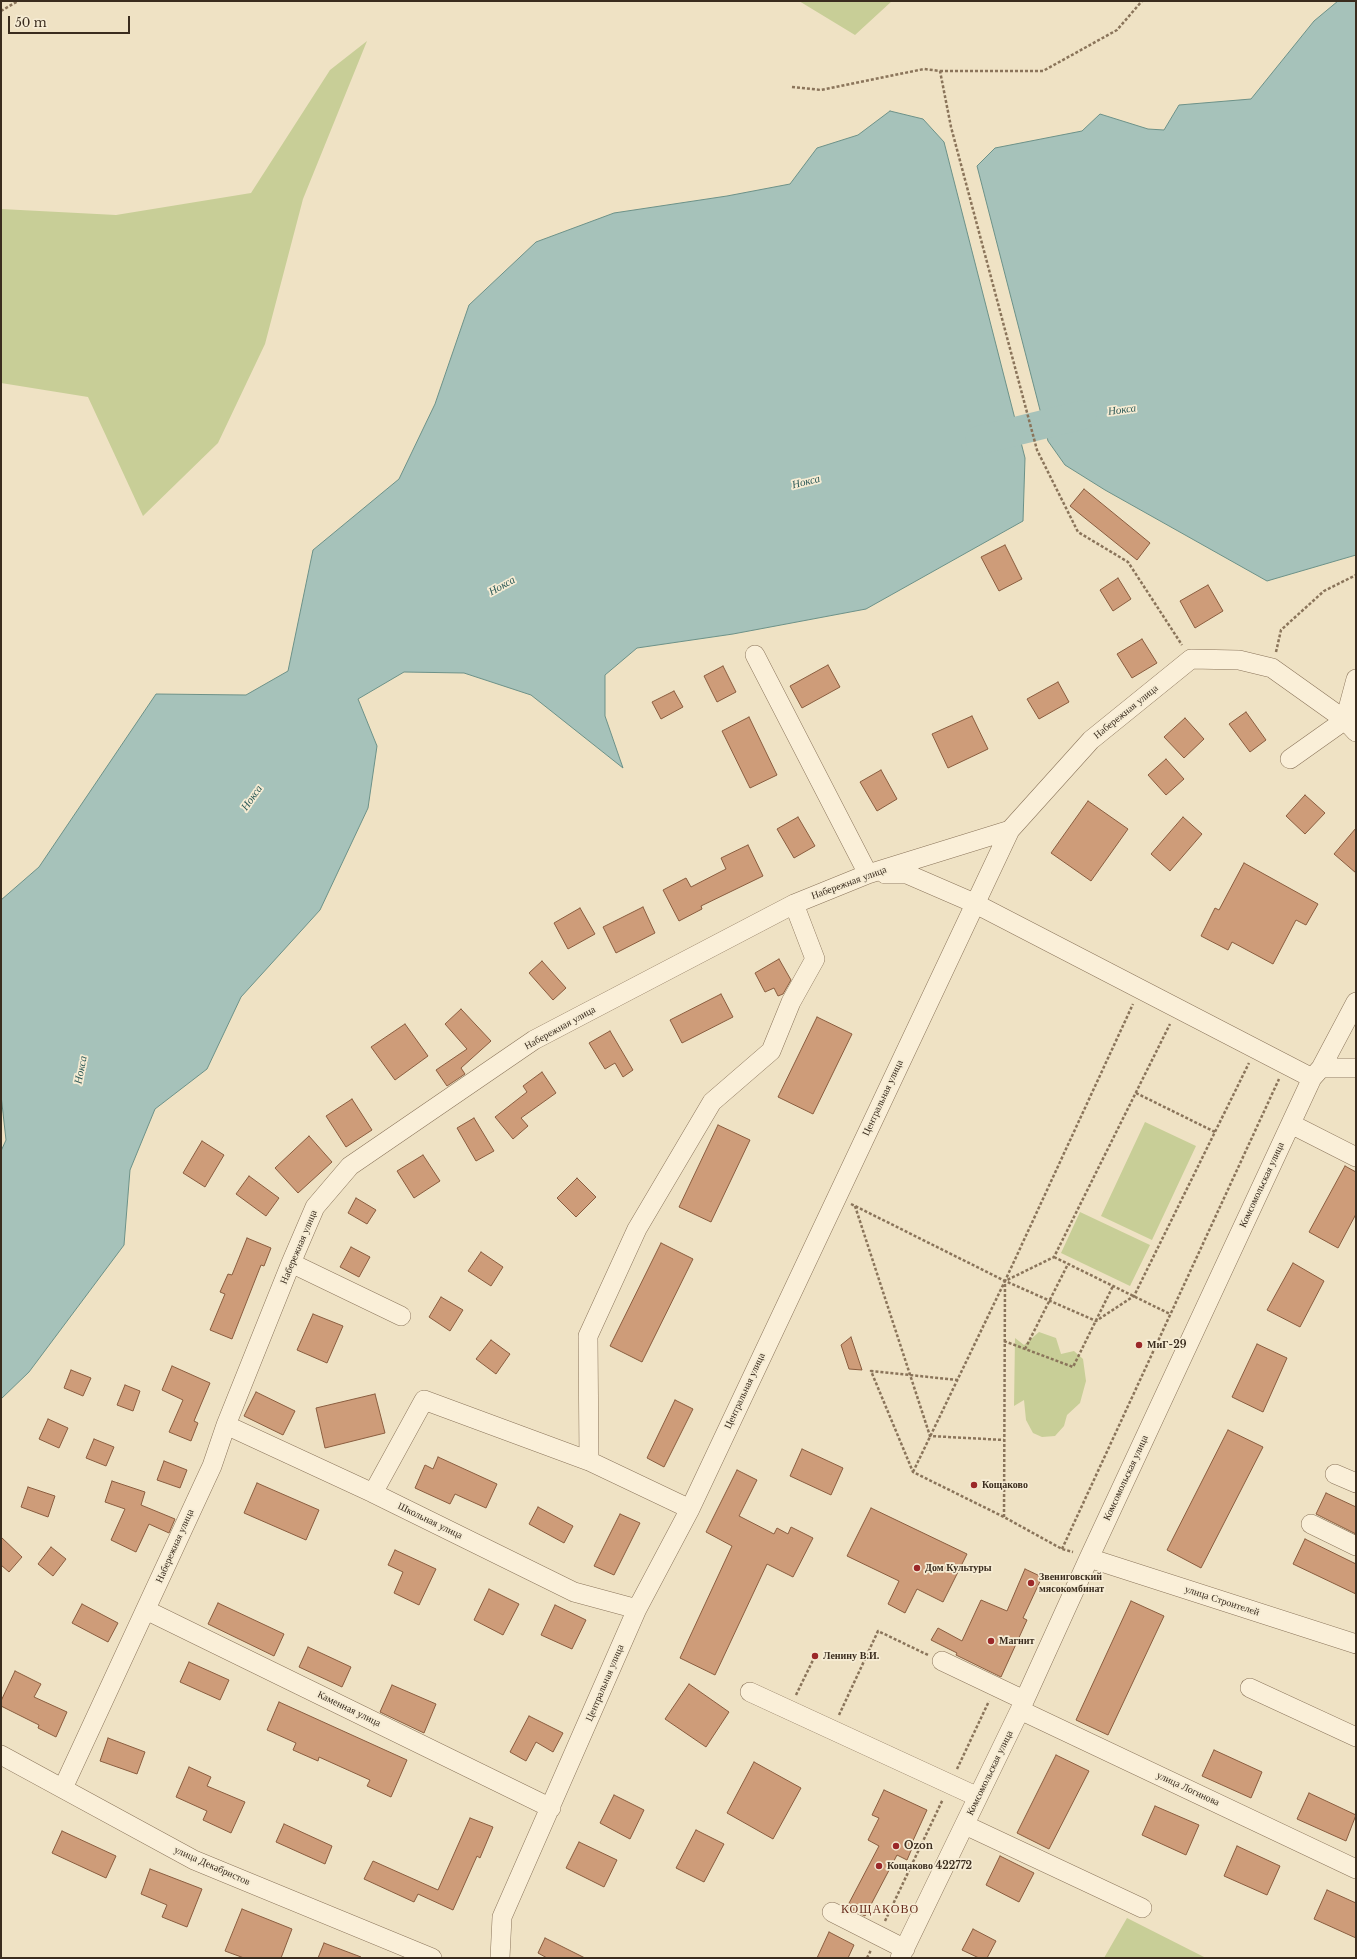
<!DOCTYPE html>
<html>
<head>
<meta charset="utf-8">
<style>
	body { margin:0 }
	#map { position:relative; width:1357px; height:1959px; overflow:hidden; background:#efe2c4; font-family:"Libre Baskerville",serif }
	canvas { display:block }
	.frame { position:absolute; inset:0; border:2px solid #3a2c1e; pointer-events:none }
	.scale { position:absolute; left:8px; top:16px; width:122px; height:18px; box-sizing:border-box; border:2px solid #3a2c1e; border-top:0; padding-left:5px; font-size:12px; line-height:14px; white-space:nowrap; color:#3a2c1e; -webkit-text-stroke:3px #f6ecd4; paint-order:stroke }
</style>
</head>
<body>
<div id="map">
<canvas width="1357" height="1959"></canvas>
<div class="frame"></div>
<div class="scale">50 m</div>
</div>
<script>
const context = document.querySelector('canvas').getContext('2d');
context.lineJoin = 'round';
function fillPath(path, color) {
  context.fillStyle = color;
  context.fill(path, 'evenodd');
}
function poly(rows) {
  const path = new Path2D();
  for (const r of rows) {
    path.moveTo(r[0], r[1]);
    for (let i = 2; i < r.length; i += 2) path.lineTo(r[i], r[i + 1]);
  }
  return path;
}
function strokePath(path, color, width, dash) {
  context.strokeStyle = color;
  context.lineWidth = width;
  context.lineCap = dash ? 'butt' : 'round';
  context.setLineDash(dash || []);
  context.stroke(path);
}
function label(font, color, halo, rows, align = 'center') {
  context.font = font + ' "Libre Baskerville",serif';
  context.lineWidth = 3.5;
  context.setLineDash([]);
  context.textBaseline = 'middle';
  context.strokeStyle = halo;
  context.fillStyle = color;
  for (const [text, x, y, turn = 0] of rows) {
    context.save();
    context.translate(x, y);
    context.rotate((+turn || 0) * Math.PI / 180);
    context.textAlign = isNaN(turn) ? turn : align;
    if (halo) context.strokeText(text, 0, 0);
    context.fillText(text, 0, 0);
    context.restore();
  }
}
const green = poly([
	[799,1,892,1,855,35],
	[367,41,303,199,265,344,218,443,143,516,88,397,1,383,1,209,116,215,251,193,330,70],
	[1145,1122,1196,1146,1152,1240,1101,1216],
	[1080,1212,1150,1245,1130,1286,1061,1253],
	[1039,1332,1056,1338,1061,1354,1074,1351,1083,1359,1086,1381,1080,1403,1067,1415,1064,1426,1055,1436,1042,1437,1033,1433,1026,1420,1024,1400,1014,1406,1015,1338,1024,1345],
	[1127,1918,1206,1958,1104,1958]
]);
const water = poly([
	[1338,1,1356,1,1356,555,1267,581,1105,490,1065,465,1048,441,977,166,995,148,1082,131,1100,114,1148,129,1164,130,1179,105,1251,99,1314,21,1338,1],
	[890,111,923,119,944,142,1025,458,1023,521,866,609,733,634,637,648,605,675,605,716,623,768,531,695,464,673,404,672,358,699,377,746,368,808,320,910,241,997,207,1069,155,1109,130,1170,124,1245,29,1372,1,1399,1,1151,6,1140,1,1095,1,900,39,867,156,694,246,695,288,671,313,550,399,479,435,404,469,305,536,242,614,213,727,196,790,184,817,148,858,135,890,111]
]);
const river = poly([
	[980,440,1082,415]
]);
const building = poly([
	[1084,489,1150,543,1137,560,1070,506,1084,489],
	[1005,545,1022,579,999,591,981,557,1005,545],
	[1118,578,1131,599,1113,611,1100,590,1118,578],
	[1208,585,1223,611,1195,628,1180,601,1208,585],
	[1142,639,1157,663,1132,678,1117,654,1142,639],
	[828,665,840,687,802,708,790,686,828,665],
	[723,666,736,692,717,702,704,676,723,666],
	[1058,682,1069,702,1039,719,1027,699,1058,682],
	[674,691,683,707,661,719,652,702,674,691],
	[1246,712,1266,740,1250,752,1229,724,1246,712],
	[972,716,988,749,948,768,932,734,972,716],
	[749,717,777,775,750,788,722,731,749,717],
	[1185,718,1204,739,1184,758,1164,737,1185,718],
	[1166,759,1184,779,1166,795,1148,775,1166,759],
	[881,770,897,799,877,811,860,782,881,770],
	[1305,795,1325,813,1305,834,1286,816,1305,795],
	[1088,801,1128,829,1091,881,1051,853,1088,801],
	[798,817,815,846,794,858,777,829,798,817],
	[1183,817,1202,834,1170,871,1151,854,1183,817],
	[1356,828,1356,873,1334,854,1356,828],
	[748,845,763,876,701,906,702,909,679,921,663,890,686,878,691,887,726,869,721,858,748,845],
	[1244,863,1318,904,1306,925,1296,920,1273,964,1232,942,1228,950,1201,936,1215,908,1219,910,1244,863],
	[643,907,655,933,616,953,603,927,643,907],
	[580,908,595,934,568,949,554,923,580,908],
	[779,959,791,980,783,994,778,996,774,988,765,992,755,973,779,959],
	[542,961,566,988,553,1000,529,973,542,961],
	[721,994,733,1017,682,1043,670,1020,721,994],
	[461,1009,491,1041,461,1068,465,1074,447,1086,436,1070,467,1049,445,1024,461,1009],
	[817,1017,852,1034,813,1114,778,1097,817,1017],
	[405,1024,428,1056,395,1080,371,1047,405,1024],
	[610,1031,633,1070,623,1077,615,1063,605,1069,589,1043,610,1031],
	[542,1072,556,1093,521,1118,528,1126,513,1139,495,1117,527,1092,523,1086,542,1072],
	[352,1099,372,1130,346,1147,326,1116,352,1099],
	[474,1118,494,1151,476,1161,457,1128,474,1118],
	[718,1125,750,1140,711,1222,679,1207,718,1125],
	[309,1136,332,1162,298,1193,275,1168,309,1136],
	[202,1141,224,1155,205,1187,183,1173,202,1141],
	[423,1155,440,1181,414,1198,397,1171,423,1155],
	[1345,1166,1356,1172,1356,1214,1338,1248,1309,1232,1345,1166],
	[249,1176,279,1198,266,1216,236,1194,249,1176],
	[577,1178,596,1197,576,1217,557,1198,577,1178],
	[356,1198,376,1210,367,1224,348,1213,356,1198],
	[247,1238,271,1248,264,1266,261,1265,232,1339,210,1330,225,1294,220,1292,228,1274,232,1275,247,1238],
	[661,1243,693,1259,642,1362,610,1346,661,1243],
	[351,1247,370,1257,359,1277,340,1267,351,1247],
	[481,1252,503,1267,491,1286,468,1271,481,1252],
	[1293,1263,1324,1281,1300,1327,1267,1310,1293,1263],
	[441,1297,463,1310,450,1331,429,1317,441,1297],
	[313,1314,343,1326,327,1363,297,1350,313,1314],
	[851,1337,862,1370,849,1369,841,1345,851,1337],
	[491,1340,510,1354,496,1374,476,1359,491,1340],
	[1257,1344,1287,1358,1263,1412,1232,1397,1257,1344],
	[172,1366,210,1383,194,1421,198,1423,191,1441,169,1432,183,1400,162,1390,172,1366],
	[71,1370,91,1378,83,1396,64,1388,71,1370],
	[125,1385,140,1391,133,1411,117,1405,125,1385],
	[256,1392,295,1411,283,1435,244,1416,256,1392],
	[375,1394,385,1433,325,1448,316,1408,375,1394],
	[675,1400,693,1409,664,1467,647,1458,675,1400],
	[48,1419,68,1428,59,1448,39,1439,48,1419],
	[1228,1430,1263,1447,1201,1568,1167,1550,1228,1430],
	[94,1439,114,1447,106,1466,86,1458,94,1439],
	[802,1449,843,1468,831,1495,790,1476,802,1449],
	[438,1457,497,1484,486,1508,455,1494,450,1504,415,1488,425,1465,433,1469,438,1457],
	[164,1461,187,1470,180,1488,157,1480,164,1461],
	[737,1470,757,1480,739,1516,774,1534,777,1528,788,1534,791,1527,813,1538,793,1577,767,1564,715,1675,680,1658,732,1546,706,1532,737,1470],
	[112,1481,145,1492,141,1505,175,1519,169,1533,149,1524,136,1552,111,1540,125,1509,105,1502,112,1481],
	[257,1483,319,1510,306,1540,244,1513,257,1483],
	[28,1487,55,1496,48,1517,21,1507,28,1487],
	[1326,1493,1356,1507,1356,1534,1316,1514,1326,1493],
	[538,1507,573,1526,564,1543,529,1524,538,1507],
	[871,1508,967,1554,943,1602,917,1589,905,1613,888,1604,899,1581,847,1556,871,1508],
	[620,1514,640,1523,614,1575,594,1566,620,1514],
	[1,1537,22,1557,9,1572,1,1565,1,1537],
	[1305,1539,1356,1564,1356,1594,1293,1564,1305,1539],
	[51,1547,66,1559,53,1576,38,1564,51,1547],
	[395,1550,436,1569,419,1605,394,1593,403,1572,388,1565,395,1550],
	[1025,1569,1042,1577,1023,1618,1027,1620,1001,1677,956,1655,957,1653,931,1640,938,1628,962,1641,981,1600,1007,1611,1025,1569],
	[489,1589,519,1604,503,1635,474,1620,489,1589],
	[1131,1601,1164,1616,1108,1735,1076,1720,1131,1601],
	[218,1603,284,1634,274,1656,208,1624,218,1603],
	[82,1604,118,1623,108,1642,72,1623,82,1604],
	[555,1605,586,1620,572,1649,541,1635,555,1605],
	[308,1647,351,1667,342,1687,299,1667,308,1647],
	[189,1662,229,1680,220,1700,180,1682,189,1662],
	[15,1671,41,1684,34,1697,67,1712,56,1737,38,1728,39,1725,1,1706,1,1701,15,1671],
	[689,1684,729,1712,706,1747,665,1719,689,1684],
	[392,1685,436,1704,424,1733,380,1712,392,1685],
	[279,1702,407,1760,391,1797,367,1786,370,1780,319,1757,318,1761,293,1750,296,1743,267,1730,279,1702],
	[529,1716,563,1733,553,1752,536,1742,526,1761,510,1752,529,1716],
	[108,1738,145,1752,137,1774,100,1761,108,1738],
	[1214,1750,1262,1772,1251,1798,1202,1776,1214,1750],
	[1056,1755,1089,1771,1049,1849,1017,1833,1056,1755],
	[754,1762,801,1788,773,1839,727,1813,754,1762],
	[189,1767,211,1777,207,1786,245,1802,231,1833,203,1820,207,1811,176,1797,189,1767],
	[884,1790,927,1810,911,1845,913,1846,907,1860,897,1855,865,1916,847,1907,879,1846,868,1840,879,1818,872,1815,884,1790],
	[1309,1793,1356,1815,1346,1841,1297,1819,1309,1793],
	[614,1795,644,1810,630,1839,600,1823,614,1795],
	[1155,1806,1199,1825,1186,1855,1142,1835,1155,1806],
	[470,1818,493,1827,480,1858,477,1856,453,1910,418,1894,414,1902,364,1879,373,1861,438,1890,470,1818],
	[284,1824,332,1846,325,1864,276,1842,284,1824],
	[696,1830,724,1844,704,1882,676,1868,696,1830],
	[62,1831,116,1856,106,1878,52,1853,62,1831],
	[579,1842,617,1860,604,1887,566,1868,579,1842],
	[1237,1846,1280,1866,1267,1895,1224,1876,1237,1846],
	[1000,1856,1034,1873,1019,1902,986,1885,1000,1856],
	[150,1869,202,1889,187,1927,162,1917,167,1905,141,1894,150,1869],
	[1327,1890,1356,1903,1356,1938,1314,1919,1327,1890],
	[242,1909,292,1929,281,1958,244,1958,225,1951,242,1909],
	[973,1929,996,1941,987,1958,979,1958,962,1950,973,1929],
	[829,1932,854,1945,848,1958,817,1958,829,1932],
	[545,1938,585,1958,547,1958,538,1953,545,1938],
	[324,1943,361,1957,361,1958,318,1958,324,1943]
]);
const path = poly([
	[1,11,18,1],
	[940,71,1043,71,1117,30,1142,1],
	[792,87,821,90,924,69,940,71,951,127,1037,450,1078,532,1128,562,1182,645],
	[1276,652,1281,630,1324,591,1356,575],
	[1136,1093,1215,1132],
	[851,1204,1005,1281,1054,1257,1170,1024],
	[855,1206,930,1436,1004,1440],
	[1054,1257,1170,1314],
	[1004,1341,1073,1367,1113,1286],
	[1025,1349,1068,1264],
	[958,1380,871,1371,913,1472,1004,1517,1062,1549,1073,1552],
	[913,1472,1005,1281,1096,1321,1134,1296,1249,1063],
	[1004,1517,1005,1281,1133,1004],
	[1062,1549,1279,1079],
	[796,1695,815,1656],
	[839,1715,878,1631,928,1655],
	[957,1769,989,1701],
	[885,1921,943,1799],
	[867,1958,871,1950]
]);
const minor = poly([
	[755,655,868,874],
	[1345,720,1356,679],
	[1290,759,1345,720,1355,715],
	[885,874,907,874,974,903,1312,1078],
	[1321,1068,1356,1068],
	[1291,1124,1356,1157],
	[291,1263,401,1316],
	[226,1425,373,1493,574,1592,637,1609],
	[589,1461,588,1336,637,1229,712,1102,771,1051,791,1002,815,959,794,904],
	[1335,1474,1356,1483],
	[373,1493,424,1400,589,1461,690,1509],
	[1311,1524,1356,1546],
	[1089,1558,1356,1644],
	[146,1610,551,1808],
	[942,1661,1024,1700],
	[1250,1688,1356,1737],
	[750,1692,978,1797],
	[1020,1710,1356,1869],
	[1,1755,194,1860,432,1958],
	[63,1788,212,1466,226,1425,291,1263,315,1207,350,1166,534,1040,794,904,868,874,1010,830,1091,740,1191,659,1239,660,1272,668,1345,720,1356,732],
	[965,1825,1142,1908],
	[832,1912,905,1949],
	[500,1958,502,1917,637,1609,690,1509,1010,830],
	[900,1958,1020,1710,1089,1558,1312,1078,1321,1068,1356,1002]
]);
const markers = [
	[1139,1345,4,"#9b2829"],
	[974,1485,4,"#9b2829"],
	[917,1568,4,"#9b2829"],
	[1031,1583,4,"#9b2829"],
	[991,1641,4,"#9b2829"],
	[815,1656,4,"#9b2829"],
	[896,1846,4,"#9b2829"],
	[879,1866,4,"#9b2829"]
];
const streetNames = [
	["Набережная улица",1126,712,-39],
	["Набережная улица",849,883,-20],
	["Набережная улица",560,1028,-29],
	["Центральная улица",883,1098,-65],
	["Комсомольская улица",1262,1185,-65],
	["Набережная улица",299,1247,-67],
	["Центральная улица",745,1391,-65],
	["Комсомольская улица",1126,1478,-65],
	["Школьная улица",430,1521,26],
	["Набережная улица",175,1546,-66],
	["улица Строителей",1222,1601,18],
	["Центральная улица",605,1683,-67],
	["Каменная улица",349,1709,26],
	["Комсомольская улица",990,1773,-64],
	["улица Логинова",1188,1789,25],
	["улица Декабристов",212,1866,24]
];
const poiNames = [
	["МиГ-29",1147,1345],
	["Кощаково",982,1485],
	["Дом Культуры",925,1568],
	["Звениговский",1039,1577],
	["мясокомбинат",1039,1589],
	["Магнит",999,1641],
	["Ленину В.И.",823,1656],
	["Ozon",904,1846],
	["Кощаково 422772",887,1866]
];
const waterNames = [
	["Нокса",1122,410,-8],
	["Нокса",806,482,-14],
	["Нокса",502,586,-29],
	["Нокса",252,798,-55],
	["Нокса",81,1070,-79]
];
const quarterNames = [
	["КОЩАКОВО",880,1910]
];
fillPath(green, '#c8ce97');
fillPath(water, '#a6c2ba');
strokePath(water, '#6c9188', 1);
strokePath(river, '#a6c2ba', 29);
fillPath(building, '#ce9c79');
strokePath(building, '#8a5d3f', 1);
strokePath(minor, '#8a745a', 20);
strokePath(path, '#8a745a', 2.5, [3, 2]);
strokePath(minor, '#faefd8', 19);
for (const [x, y, r, color] of markers) {
  const dot = new Path2D();
  dot.arc(x, y, r, 0, 2 * Math.PI);
  context.fillStyle = color;
  context.fill(dot);
  strokePath(dot, '#f6ecd4', 1.5);
}
label('10px', '#3a2c1e', '#f6ecd4', streetNames);
label('bold 10px', '#3a2c1e', '#f6ecd4', poiNames, 'left');
label('italic 11px', '#2d5a57', '#f6ecd4', waterNames);
context.letterSpacing = '1px';
label('12px', '#682c1c', '#f6ecd4', quarterNames);
context.letterSpacing = '0px';
</script>
</body>
</html>
